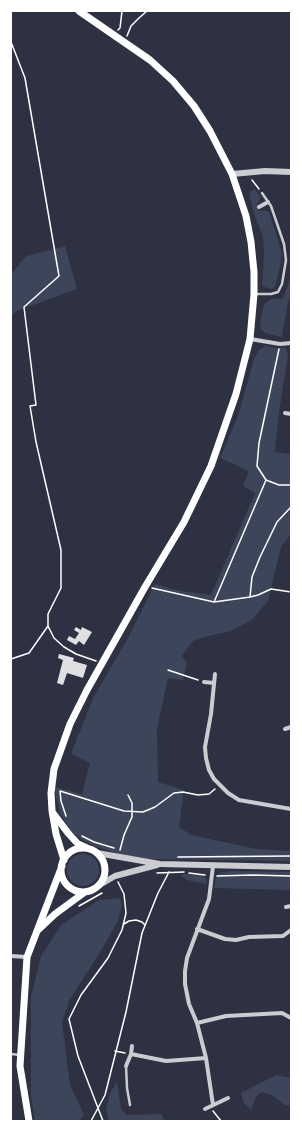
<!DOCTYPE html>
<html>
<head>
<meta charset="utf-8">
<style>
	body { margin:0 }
	#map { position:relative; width:302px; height:1132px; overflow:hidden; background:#2d3142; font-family:Raleway,sans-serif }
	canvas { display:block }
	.frame { position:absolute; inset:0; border:12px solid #fff; pointer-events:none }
</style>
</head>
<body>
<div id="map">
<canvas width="302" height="1132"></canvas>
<div class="frame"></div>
</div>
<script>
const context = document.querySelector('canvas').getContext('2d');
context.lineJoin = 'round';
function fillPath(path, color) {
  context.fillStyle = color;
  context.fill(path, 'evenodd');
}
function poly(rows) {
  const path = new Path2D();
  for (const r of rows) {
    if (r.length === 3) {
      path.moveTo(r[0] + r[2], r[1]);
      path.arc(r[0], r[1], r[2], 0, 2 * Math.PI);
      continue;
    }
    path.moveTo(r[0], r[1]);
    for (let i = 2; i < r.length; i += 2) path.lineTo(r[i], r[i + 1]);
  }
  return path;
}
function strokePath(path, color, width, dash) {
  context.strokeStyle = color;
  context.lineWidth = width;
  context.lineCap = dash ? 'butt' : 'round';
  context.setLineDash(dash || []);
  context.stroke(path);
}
const green = poly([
	[255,189,260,197,260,200,257,204,259,211,266,211,269,212,282,253,280,267,275,287,272,289,264,287,262,285,264,254,263,236,255,217,249,194,251,191],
	[65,246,77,289,17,311,11,316,11,275,20,263,27,256],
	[291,271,291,295,288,302,282,337,265,333,261,330,260,322,263,308,266,302,272,299,283,298,289,282],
	[265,346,276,348,286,348,288,356,279,412,275,452,291,454,291,534,281,547,268,601,252,620,231,631,204,637,193,641,182,656,187,663,183,680,168,678,157,729,158,782,184,790,179,827,191,835,257,849,291,851,291,861,152,859,129,856,115,853,94,846,81,839,70,830,61,815,56,798,55,787,82,794,90,763,71,754,93,698,127,640,155,584,181,591,211,595,255,493,243,486,249,471,220,458,238,416,254,359,259,350],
	[83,870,16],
	[234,871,291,872,291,890,214,888,216,876,221,872],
	[186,874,202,875,207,880,206,884,187,880,181,875],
	[119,898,122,904,118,921,99,954,70,999,62,1022,70,1085,84,1115,79,1121,35,1121,31,1095,31,997,41,956,61,925,99,900],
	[276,1075,291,1078,291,1105,285,1105,273,1096,262,1092,256,1097,251,1110,244,1103,241,1093],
	[117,1081,121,1109,127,1115,161,1114,165,1121,109,1121,106,1110,110,1093]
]);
const building = poly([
	[76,627,81,630,82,627,92,632,84,645,79,641,76,645,67,640,69,636,75,639,79,633,74,630],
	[59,654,74,658,73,661,87,665,83,678,67,673,63,685,57,683,63,660,58,658]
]);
const path = poly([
	[118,30,120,28,122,11],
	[127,36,131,26,139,18,147,11],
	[11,42,25,78,59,276,24,307,36,405,30,406,36,442,61,550,61,588,48,614,48,626,29,653,11,659],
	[252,180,259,189],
	[279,349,259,443,257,466,266,480,279,485,291,485],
	[152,588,214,602,250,597,258,595,271,589,291,592],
	[250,597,252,577,260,557,277,522,291,507],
	[214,602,266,480],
	[48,626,54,638,64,647,76,654,96,661],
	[168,670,198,680],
	[60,791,61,801,66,816],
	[60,791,124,811,143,812,155,807,174,793,183,792,198,795,209,794,215,789],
	[82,836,94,842,114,848],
	[120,850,124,835,132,817,132,803,128,795],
	[178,857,291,856],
	[157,873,184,872],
	[189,873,205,875],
	[217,876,253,875,291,876],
	[79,906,102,893],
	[124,924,129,921,136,920,142,922,145,925],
	[115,1051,125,1053],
	[213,1111,221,1121],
	[91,1121,105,1095,126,1012,142,933,158,893,169,872],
	[103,1121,78,1056,69,1019,81,995,108,958,122,930,126,913,124,894,118,882]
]);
const service = poly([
	[254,294,271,294,278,292,282,284,286,260,284,244,271,206,262,193],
	[11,1054,20,1055],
	[126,1066,127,1088,130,1105]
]);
const minor = poly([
	[259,207,268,202],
	[250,339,280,344,291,343],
	[285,413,291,414],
	[215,674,211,714,205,747,206,758,209,770,214,779,228,793,239,800,291,809],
	[204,682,214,683],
	[285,729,291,727],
	[213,866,209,899,187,958,185,971,185,984,189,1004,197,1023,206,1058,213,1105],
	[286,907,291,906],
	[197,929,225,939,236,940,249,937,283,936,291,930],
	[11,956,27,957],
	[197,1023,226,1016,282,1013,291,1018],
	[131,1054,166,1061,206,1058],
	[126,1066,131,1054,132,1046],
	[205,1109,228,1098]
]);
const tertiary = poly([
	[232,174,265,171,291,172],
	[97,853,160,864,291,867],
	[98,886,115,876,157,865]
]);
const secondary = poly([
	[53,813,68,833,78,844,87,848],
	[83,870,22],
	[64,860,56,834,52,811,51,793,54,769,70,724,87,690,145,587,184,522,211,466,236,394,250,339,254,294,254,272,251,242,246,216,232,174,210,131,194,106,173,81,150,60,79,11],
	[37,931,55,914,85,892],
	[29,1121,20,1066,27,957,62,866]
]);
fillPath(green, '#3c4559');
fillPath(building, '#e0e0e3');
strokePath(path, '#fff', 1.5);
strokePath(service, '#caccd0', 2.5);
strokePath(minor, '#caccd0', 4);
strokePath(tertiary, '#caccd0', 6);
strokePath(secondary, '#fff', 7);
</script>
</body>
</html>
